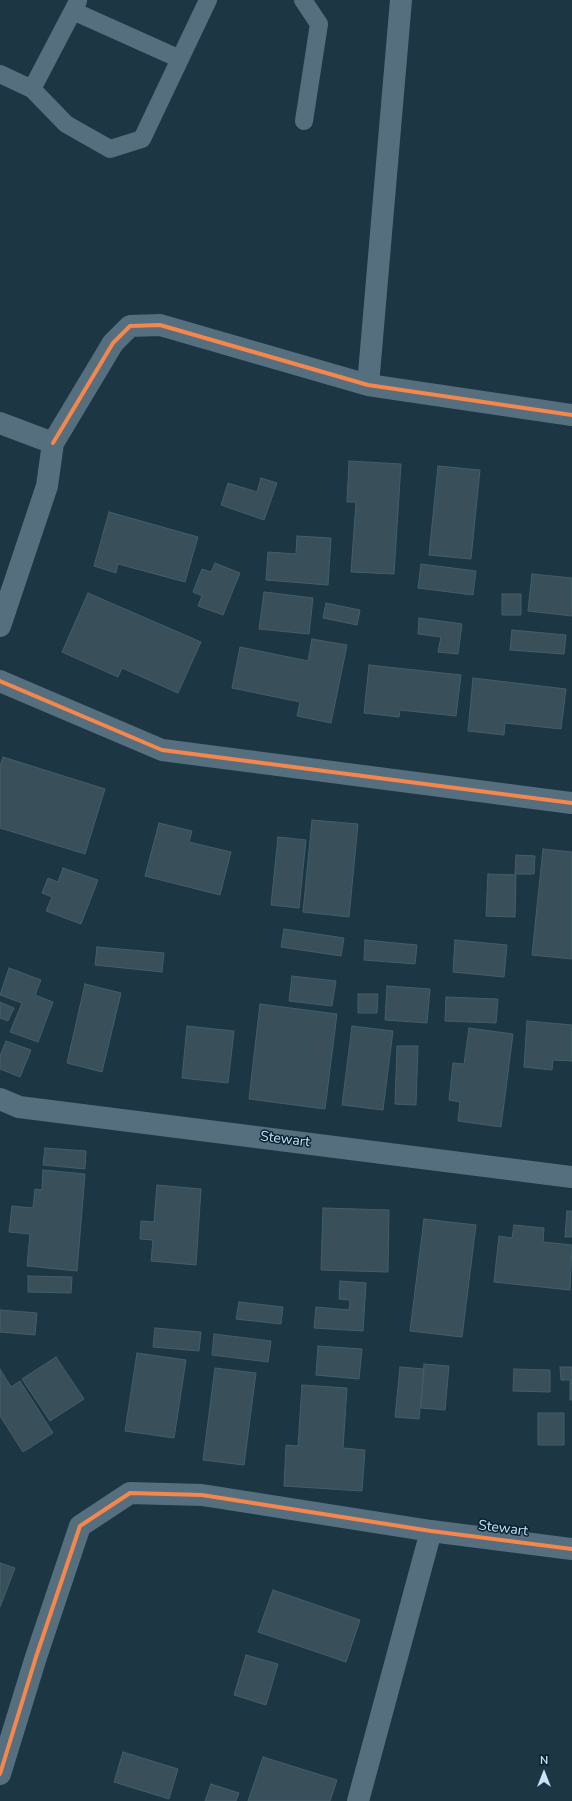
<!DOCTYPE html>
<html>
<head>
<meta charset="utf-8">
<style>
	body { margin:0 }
	#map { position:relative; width:572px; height:1801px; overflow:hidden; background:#1d3644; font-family:"Nunito Sans",sans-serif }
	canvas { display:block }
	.north { position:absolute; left:524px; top:1753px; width:40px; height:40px; -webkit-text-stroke:3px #08202f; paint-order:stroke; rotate:0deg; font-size:11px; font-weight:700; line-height:16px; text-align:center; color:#c6e3f8 }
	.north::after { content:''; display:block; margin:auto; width:14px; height:18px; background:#c6e3f8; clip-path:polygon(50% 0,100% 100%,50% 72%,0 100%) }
</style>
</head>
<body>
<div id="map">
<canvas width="572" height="1801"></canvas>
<div class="north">N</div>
</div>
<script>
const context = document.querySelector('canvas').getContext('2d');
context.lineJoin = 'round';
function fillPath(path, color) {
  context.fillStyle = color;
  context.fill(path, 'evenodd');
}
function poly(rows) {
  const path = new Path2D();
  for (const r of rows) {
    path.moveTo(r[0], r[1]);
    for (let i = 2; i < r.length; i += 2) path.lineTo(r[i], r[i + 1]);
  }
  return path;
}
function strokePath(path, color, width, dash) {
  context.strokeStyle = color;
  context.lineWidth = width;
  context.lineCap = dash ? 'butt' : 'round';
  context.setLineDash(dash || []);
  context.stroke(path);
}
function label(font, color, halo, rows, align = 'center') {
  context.font = font + ' "Nunito Sans",sans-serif';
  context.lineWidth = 3;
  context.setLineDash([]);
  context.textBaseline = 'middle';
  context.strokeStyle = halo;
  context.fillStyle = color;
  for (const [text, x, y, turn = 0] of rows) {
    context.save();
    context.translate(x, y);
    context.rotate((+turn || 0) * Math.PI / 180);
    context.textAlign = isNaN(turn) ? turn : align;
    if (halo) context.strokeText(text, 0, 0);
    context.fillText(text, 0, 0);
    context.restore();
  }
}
const building = poly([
	[349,461,401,464,394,574,351,572,356,502,347,502,349,461],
	[438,466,480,470,471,559,429,555,438,466],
	[261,478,277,483,264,520,221,505,228,483,257,492,261,478],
	[109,512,198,537,185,582,118,564,116,573,94,566,109,512],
	[297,536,331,538,328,585,266,580,268,552,296,554,297,536],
	[215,563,240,573,223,615,198,606,202,596,193,592,202,569,211,572,215,563],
	[421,564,476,571,473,595,418,588,421,564],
	[532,574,572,578,572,616,528,611,532,574],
	[264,592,313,598,309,634,259,629,264,592],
	[88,593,201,642,178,693,122,668,118,677,62,652,88,593],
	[502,594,521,594,521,615,502,615,502,594],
	[326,603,360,610,357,625,323,618,326,603],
	[419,618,462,624,458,654,438,652,441,637,418,634,419,618],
	[512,630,566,635,564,654,510,650,512,630],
	[312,639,347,645,331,723,297,716,300,702,232,688,240,647,308,661,312,639],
	[369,665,461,675,456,716,400,710,399,717,364,713,369,665],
	[473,678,566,689,561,729,505,723,504,735,468,731,473,678],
	[3,757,105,789,85,854,0,828,0,766,3,757],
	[312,820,358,824,349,917,303,912,312,820],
	[159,823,192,831,189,842,231,852,220,895,145,876,159,823],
	[278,837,306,840,299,908,271,905,278,837],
	[543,849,572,852,572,959,532,955,543,849],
	[516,855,535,856,534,874,515,874,516,855],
	[63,868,98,880,81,924,46,911,52,897,42,893,48,878,58,882,63,868],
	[488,874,516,875,515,917,486,916,488,874],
	[284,929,344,938,341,956,281,947,284,929],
	[365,940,417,945,415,964,364,960,365,940],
	[455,940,507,945,504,977,453,972,455,940],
	[97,947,164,953,162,972,95,965,97,947],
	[9,968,41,980,35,995,53,1002,38,1042,10,1032,22,1003,0,995,9,968],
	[292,976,336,981,332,1006,289,1001,292,976],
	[85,984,121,993,102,1072,67,1063,85,984],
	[387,986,430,989,427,1023,385,1020,387,986],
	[358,994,378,994,377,1013,358,1013,358,994],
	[446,997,498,999,496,1023,445,1021,446,997],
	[0,1002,14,1008,8,1021,0,1018,0,1002],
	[260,1004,337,1014,325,1109,249,1099,260,1004],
	[527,1021,572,1025,572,1061,553,1060,552,1070,524,1067,527,1021],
	[187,1026,234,1031,228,1083,182,1078,187,1026],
	[352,1026,393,1031,383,1110,342,1105,352,1026],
	[469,1028,513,1034,501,1127,458,1121,460,1102,449,1100,453,1063,464,1064,469,1028],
	[6,1041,31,1050,20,1077,0,1069,0,1056,6,1041],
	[397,1046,418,1046,416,1105,395,1104,397,1046],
	[45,1148,86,1151,85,1169,43,1165,45,1148],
	[43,1170,85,1174,77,1271,27,1266,30,1234,9,1232,12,1206,33,1208,35,1189,42,1190,43,1170],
	[157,1185,201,1189,196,1265,151,1261,153,1240,140,1239,141,1221,154,1222,157,1185],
	[323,1208,389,1210,388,1272,321,1270,323,1208],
	[567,1211,572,1211,572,1237,565,1237,567,1211],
	[424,1219,476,1225,462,1337,410,1331,424,1219],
	[514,1225,544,1228,543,1242,572,1245,570,1290,494,1282,499,1236,512,1238,514,1225],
	[28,1276,72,1277,71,1293,28,1292,28,1276],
	[340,1281,366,1283,363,1331,314,1328,316,1307,349,1310,350,1300,339,1299,340,1281],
	[239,1302,283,1307,281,1324,236,1319,239,1302],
	[0,1310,37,1313,35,1335,0,1332,0,1310],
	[155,1328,201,1332,199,1351,153,1347,155,1328],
	[214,1334,271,1341,268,1362,212,1355,214,1334],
	[318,1346,362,1349,359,1379,316,1375,318,1346],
	[137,1353,186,1360,174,1438,125,1431,137,1353],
	[56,1357,84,1399,50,1421,22,1379,56,1357],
	[424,1364,449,1366,445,1410,421,1408,424,1364],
	[400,1367,424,1369,419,1419,395,1417,400,1367],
	[560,1367,572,1367,572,1400,570,1400,570,1380,561,1380,560,1367],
	[215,1368,256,1373,244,1465,203,1460,215,1368],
	[0,1369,11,1387,20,1381,53,1433,23,1452,0,1416,0,1369],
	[514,1369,550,1370,550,1392,513,1391,514,1369],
	[302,1385,347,1388,343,1448,365,1450,362,1491,284,1486,286,1445,298,1446,302,1385],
	[538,1413,564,1413,564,1445,538,1445,538,1413],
	[0,1563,15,1568,0,1607,0,1563],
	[273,1590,360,1620,346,1662,258,1632,273,1590],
	[246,1655,278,1664,266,1705,234,1695,246,1655],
	[123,1752,178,1769,169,1799,114,1782,123,1752],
	[263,1757,337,1780,330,1801,248,1801,263,1757],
	[211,1784,239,1793,236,1801,205,1801,211,1784]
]);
const lane = poly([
	[303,0,319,24,304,121],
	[73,11,180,59],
	[0,74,32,89,66,124,110,149,142,139,208,0],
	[32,89,78,1]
]);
const street = poly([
	[368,385,401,0],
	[0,423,53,443,47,486,0,626],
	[53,443,113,343,130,326,160,325,368,385,572,415],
	[0,681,162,750,572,803],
	[0,1099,19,1107,572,1177],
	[0,1774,36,1657,80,1526,130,1493,202,1495,431,1531,572,1549],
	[358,1801,431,1531]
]);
const cycleway = poly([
	[53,443,113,343,130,326,160,325,368,385,572,415],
	[0,681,162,750,572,803],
	[0,1774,36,1657,80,1526,130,1493,202,1495,431,1531,572,1549]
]);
const streetNames = [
	["Stewart",285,1140,7],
	["Stewart",503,1529,7]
];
fillPath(building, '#39505a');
strokePath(building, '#435e6a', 1);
strokePath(lane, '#556f7f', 18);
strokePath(street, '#556f7f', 22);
strokePath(cycleway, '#f5874c', 4);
label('14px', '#c6e3f8', '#08202f', streetNames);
</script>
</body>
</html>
